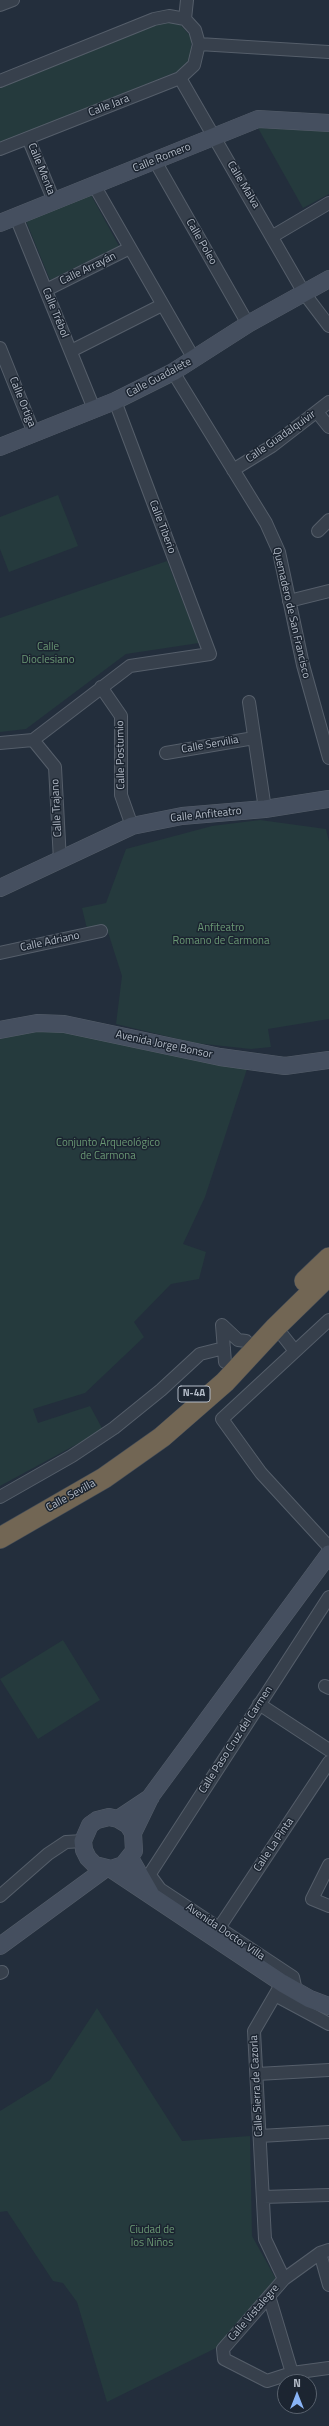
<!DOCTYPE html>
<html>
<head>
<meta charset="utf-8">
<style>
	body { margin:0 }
	#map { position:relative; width:329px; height:2426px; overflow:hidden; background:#232e3c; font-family:"Titillium Web",sans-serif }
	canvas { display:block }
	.north { position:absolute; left:277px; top:2374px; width:40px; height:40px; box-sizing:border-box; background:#1c2531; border:1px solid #58616d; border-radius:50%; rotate:0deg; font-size:11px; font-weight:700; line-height:16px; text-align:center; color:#b3bbc7 }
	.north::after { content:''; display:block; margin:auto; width:14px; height:18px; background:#89b4f6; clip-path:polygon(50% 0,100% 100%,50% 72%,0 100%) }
</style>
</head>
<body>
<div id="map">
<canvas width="329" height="2426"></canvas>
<div class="north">N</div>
</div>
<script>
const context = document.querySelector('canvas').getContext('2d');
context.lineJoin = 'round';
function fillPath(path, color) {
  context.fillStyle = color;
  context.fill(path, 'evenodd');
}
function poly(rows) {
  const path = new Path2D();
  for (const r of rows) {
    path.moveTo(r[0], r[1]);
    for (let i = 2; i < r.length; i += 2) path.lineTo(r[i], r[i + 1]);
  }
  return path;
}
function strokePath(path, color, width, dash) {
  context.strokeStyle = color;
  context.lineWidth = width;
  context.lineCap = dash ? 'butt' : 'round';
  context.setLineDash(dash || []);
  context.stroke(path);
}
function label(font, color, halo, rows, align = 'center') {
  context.font = font + ' "Titillium Web",sans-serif';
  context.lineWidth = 3;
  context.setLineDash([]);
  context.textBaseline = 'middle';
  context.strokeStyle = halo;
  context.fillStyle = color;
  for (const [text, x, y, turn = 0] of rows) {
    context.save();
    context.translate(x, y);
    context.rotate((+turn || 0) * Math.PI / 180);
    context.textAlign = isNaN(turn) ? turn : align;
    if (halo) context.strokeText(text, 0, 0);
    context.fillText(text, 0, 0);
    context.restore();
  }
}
const green = poly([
	[156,23,179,23,191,37,192,56,181,70,0,143,0,86],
	[258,128,329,131,329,194,303,208],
	[91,195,119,246,50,280,26,221],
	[58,495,78,546,9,572,0,549,0,517],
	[167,561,199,643,126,654,26,729,0,732,0,618],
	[260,820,326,829,329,842,329,1019,268,1029,271,1047,251,1049,195,1043,116,1024,122,976,106,926,87,929,82,908,106,903,126,849,212,826],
	[60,1030,247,1069,205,1197,183,1244,206,1252,199,1279,171,1284,134,1322,144,1337,85,1393,33,1409,38,1423,90,1406,103,1430,0,1486,0,1039,35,1031],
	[63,1640,100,1700,38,1739,0,1679],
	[97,2008,182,2141,250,2136,252,2236,276,2279,218,2347,107,2402,77,2302,63,2283,53,2281,7,2211,0,2212,0,2111,50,2080]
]);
const street = poly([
	[0,5,13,0],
	[185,19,187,0],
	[199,44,329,52],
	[180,78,304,293,329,326],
	[0,81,154,19,169,16,185,19,195,30,199,44,194,65,180,78,0,149],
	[28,138,54,201],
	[155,161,248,324],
	[94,185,194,359],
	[16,217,94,409],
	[273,236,329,203],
	[46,290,130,248],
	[0,348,34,433],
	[71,351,162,305],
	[173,372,266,523,279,552,303,665,329,758],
	[317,412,329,427],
	[233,470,272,446,329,402],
	[318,531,329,520],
	[289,601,329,591],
	[101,687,121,716,121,795,132,826],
	[249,702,265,809],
	[33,740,55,767,60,861],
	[0,743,33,740,130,666,210,654,115,401],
	[166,753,254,738],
	[0,953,101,931],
	[329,1320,222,1419,261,1473,329,1547],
	[276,1327,295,1351],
	[225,1362,222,1325,238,1340,246,1341],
	[0,1497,72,1456,114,1428,161,1390,200,1354,224,1348],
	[325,1686,329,1688],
	[259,1704,329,1750],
	[329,1865,312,1899,329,1906],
	[149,1874,160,1889,293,1977,296,1991],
	[144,1883,329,1597],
	[0,1896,48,1854,66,1842,83,1841],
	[219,1928,329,1762],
	[0,1973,2,1972],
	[282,1983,254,2031,265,2239,284,2279],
	[275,1995,329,2024],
	[257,2074,329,2070],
	[260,2136,329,2132],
	[263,2197,329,2195],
	[329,2250,320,2253,284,2279,223,2349,224,2359,267,2381,292,2373,329,2368],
	[320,2253,329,2285],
	[269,2296,292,2373]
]);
const secondary = poly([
	[0,223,258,119,329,123],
	[0,447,115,401,173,372,248,324,329,279],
	[0,888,132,826,182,816,265,809,329,799],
	[0,1030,37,1023,64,1024,220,1057,285,1066,329,1060],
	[118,1819,128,1825,133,1833,134,1851,123,1865,111,1869,95,1865,88,1858,84,1850,83,1841,90,1825,97,1820,109,1817,118,1819,151,1797],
	[133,1833,151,1796,329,1554],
	[130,1858,150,1893],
	[111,1869,282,1983,310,1999,329,2006],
	[0,1946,105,1869]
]);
const highway = poly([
	[305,1281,329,1258],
	[0,1538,104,1478,162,1437,225,1382,276,1327,329,1275]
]);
const shields = [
	[194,1394,32]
];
const shieldNames = [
	["N-4A",194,1394]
];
const streetNames = [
	["Calle Jara",109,106,-21],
	["Calle Romero",162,158,-22],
	["Calle Menta",41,169,68],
	["Calle Malva",243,185,59],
	["Calle Poleo",201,242,60],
	["Calle Arrayán",88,269,-26],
	["Calle Trébol",55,313,68],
	["Calle Guadalete",159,378,-28],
	["Calle Ortiga",22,402,68],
	["Calle Guadalquivir",281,437,-35],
	["Calle Tiberio",162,527,69],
	["Quemadero de San Francisco",291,613,77],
	["Calle Servilia",210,745,-10],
	["Calle Postumio",121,755,-91],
	["Calle Trajano",57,808,-93],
	["Calle Anfiteatro",206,815,-6],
	["Calle Adriano",50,942,-12],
	["Avenida Jorge Bonsor",164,1045,12],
	["Calle Sevilla",71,1496,-29],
	["Calle Paso Cruz del Carmen",236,1740,-57],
	["Calle La Pinta",274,1845,-56],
	["Avenida Doctor Villa",225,1932,34],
	["Calle Sierra de Cazorla",257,2086,-93],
	["Calle Vistalegre",254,2313,-49]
];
const parkNames = [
	["Calle",48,647],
	["Dioclesiano",48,660],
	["Anfiteatro",221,928],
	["Romano de Carmona",221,941],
	["Conjunto Arqueológico",108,1143],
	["de Carmona",108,1156],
	["Ciudad de",152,2230],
	["los Niños",152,2243]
];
fillPath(green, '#253a3d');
strokePath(street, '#555e6a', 14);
strokePath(secondary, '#555e6a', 18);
strokePath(highway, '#424b57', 22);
strokePath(street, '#37404c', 12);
strokePath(secondary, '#454f5f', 17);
strokePath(highway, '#726654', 21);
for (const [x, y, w] of shields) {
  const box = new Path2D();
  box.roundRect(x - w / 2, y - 8, w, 16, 3);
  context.fillStyle = '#1c2531';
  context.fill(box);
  strokePath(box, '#b3bbc7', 1);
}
label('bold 10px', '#b3bbc7', null, shieldNames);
label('11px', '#b3bbc7', '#1c2531', streetNames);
label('11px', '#6a9874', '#1c2531', parkNames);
</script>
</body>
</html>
